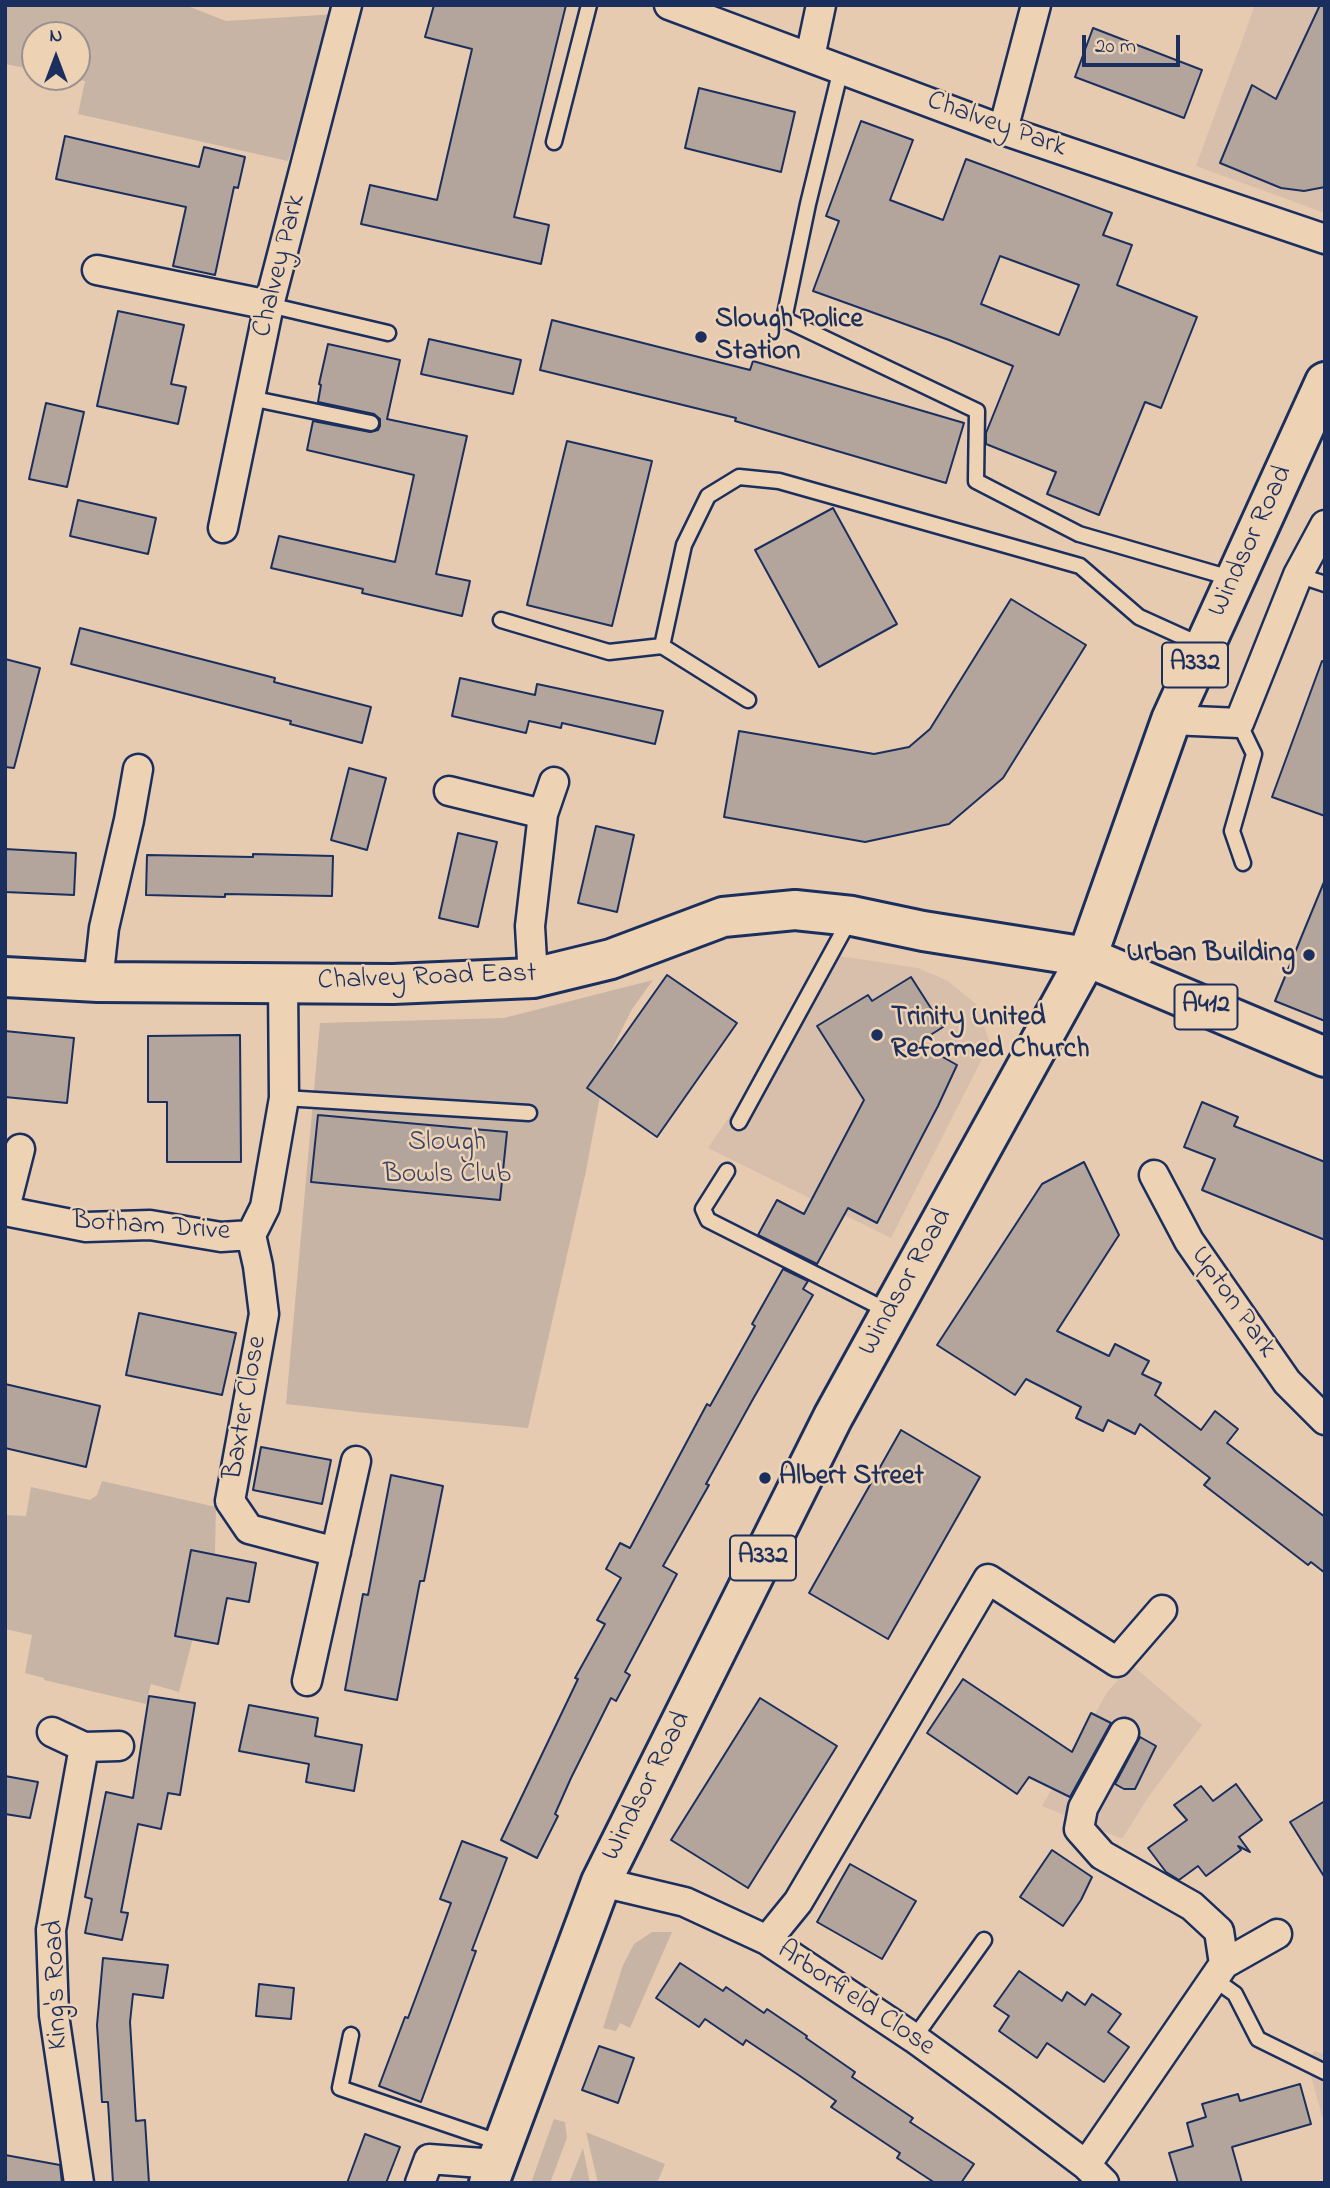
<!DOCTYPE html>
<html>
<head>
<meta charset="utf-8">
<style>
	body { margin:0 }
	#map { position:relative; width:1330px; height:2188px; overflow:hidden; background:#e6cbb1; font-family:"Indie Flower",sans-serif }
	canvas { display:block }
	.frame { position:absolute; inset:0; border:7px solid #1b2f5e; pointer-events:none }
	.north { position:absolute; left:21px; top:21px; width:70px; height:70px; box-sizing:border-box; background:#eed2b4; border:2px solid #9a9192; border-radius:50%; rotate:0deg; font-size:19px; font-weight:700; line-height:28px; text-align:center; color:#1b2f5e }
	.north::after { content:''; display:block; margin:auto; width:24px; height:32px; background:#1b2f5e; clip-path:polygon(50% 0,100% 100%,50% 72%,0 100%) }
	.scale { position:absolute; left:1082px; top:35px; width:98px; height:32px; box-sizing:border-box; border:4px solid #1b2f5e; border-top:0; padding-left:9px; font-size:21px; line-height:24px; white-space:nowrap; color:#1b2f5e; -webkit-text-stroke:5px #eed2b4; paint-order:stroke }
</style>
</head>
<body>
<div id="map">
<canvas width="1330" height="2188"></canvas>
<div class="frame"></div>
<div class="north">N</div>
<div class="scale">20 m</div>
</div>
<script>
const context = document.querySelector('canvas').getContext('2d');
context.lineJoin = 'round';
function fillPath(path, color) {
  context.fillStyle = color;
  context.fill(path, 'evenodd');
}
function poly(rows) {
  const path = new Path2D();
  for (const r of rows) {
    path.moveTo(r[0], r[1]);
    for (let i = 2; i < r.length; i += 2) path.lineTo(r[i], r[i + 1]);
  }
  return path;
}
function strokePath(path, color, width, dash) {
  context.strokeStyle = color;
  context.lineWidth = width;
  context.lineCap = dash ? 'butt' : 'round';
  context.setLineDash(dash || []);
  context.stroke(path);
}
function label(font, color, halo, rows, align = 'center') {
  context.font = font + ' "Indie Flower",sans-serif';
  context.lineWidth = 5;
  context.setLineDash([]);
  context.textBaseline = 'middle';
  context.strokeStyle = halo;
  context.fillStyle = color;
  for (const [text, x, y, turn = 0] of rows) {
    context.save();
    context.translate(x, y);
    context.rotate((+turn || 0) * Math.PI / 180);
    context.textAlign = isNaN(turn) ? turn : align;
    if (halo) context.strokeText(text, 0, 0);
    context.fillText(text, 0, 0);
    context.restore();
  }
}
const built = poly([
	[1255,5,1325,5,1325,213,1196,166],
	[839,956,918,968,948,981,976,1004,990,1043,891,1238,708,1148],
	[1132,1665,1202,1725,1149,1796,1122,1839,1042,1806,1108,1691],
	[1314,2051,1325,2055,1325,2127,1308,2065]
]);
const green = poly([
	[5,5,185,5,226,21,336,14,288,161,78,114,85,81,67,77,77,77,77,35,35,35,35,70,5,64],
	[653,980,632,1009,607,1059,586,1171,528,1428,366,1413,286,1404,320,1023,504,1018],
	[102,1481,216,1507,215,1552,179,1692,151,1684,146,1704,44,1680,44,1678,25,1673,32,1635,5,1629,5,1515,26,1516,31,1487,90,1500,97,1495],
	[652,1932,672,1932,630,2028,620,2023,616,2031,603,2028,623,1965,634,1944],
	[554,2119,565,2122,567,2138,550,2183,531,2183],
	[586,2132,665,2164,657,2183,598,2183],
	[583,2148,590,2183,569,2183]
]);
const building = poly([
	[434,5,566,5,514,217,549,225,541,264,361,224,370,185,437,200,472,49,425,37,434,5],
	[1320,5,1325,5,1325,187,1304,191,1281,188,1220,163,1252,85,1276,99,1320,5],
	[1093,28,1202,70,1184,118,1075,77,1093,28],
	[699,88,795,112,781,172,685,148,699,88],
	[861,121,913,140,890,200,943,220,966,159,1112,213,1103,235,1132,245,1117,285,1197,317,1161,408,1145,402,1099,515,1047,494,1056,472,986,444,986,433,1013,366,949,340,813,291,839,221,826,216,861,121],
	[1000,256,1079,285,1059,335,981,304,1000,256],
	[65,136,199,167,204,147,245,157,238,188,234,187,215,275,173,266,186,207,56,179,65,136],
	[118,311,184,325,171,384,186,387,178,424,97,406,118,311],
	[552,320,750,370,753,361,964,423,946,483,735,421,736,418,540,370,552,320],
	[429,339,521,360,513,394,421,374,429,339],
	[328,344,400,360,387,419,467,436,436,574,470,581,462,616,362,593,363,589,271,568,279,536,395,562,414,475,307,450,313,421,370,432,378,430,380,426,380,419,374,414,318,402,321,385,319,384,328,344],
	[46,403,84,412,67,487,29,479,46,403],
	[567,441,652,461,612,626,527,605,567,441],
	[78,500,156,518,148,554,70,536,78,500],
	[833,508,897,624,819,667,755,550,833,508],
	[1011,599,1086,645,1003,778,949,824,865,842,724,817,739,731,874,754,909,747,930,729,1011,599],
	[80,628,275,678,274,682,371,707,362,743,290,724,291,721,71,664,80,628],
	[5,659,40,668,14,768,5,767,5,659],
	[1322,661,1325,662,1325,816,1272,797,1322,661],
	[460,678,535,695,537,684,663,711,655,744,562,723,561,728,529,721,526,733,452,716,460,678],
	[349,768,386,778,367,850,331,840,349,768],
	[596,826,634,835,617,912,578,903,596,826],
	[458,833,497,842,478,927,439,918,458,833],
	[5,849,76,853,74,895,5,892,5,849],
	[253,854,333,856,332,896,225,894,225,897,146,895,147,855,253,857,253,854],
	[1324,882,1325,882,1325,1021,1275,1001,1324,882],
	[667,975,737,1023,657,1137,587,1088,667,975],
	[911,977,943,1027,918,1043,957,1065,938,1106,877,1223,848,1208,817,1264,758,1235,777,1200,804,1214,864,1100,817,1026,868,995,872,1001,911,977],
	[5,1031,74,1038,67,1103,5,1097,5,1031],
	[240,1035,241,1162,167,1162,167,1102,148,1102,148,1036,240,1035],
	[1202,1102,1238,1117,1234,1126,1325,1162,1325,1240,1202,1190,1215,1159,1184,1147,1202,1102],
	[318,1115,507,1132,500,1200,311,1182,318,1115],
	[1084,1162,1119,1235,1057,1331,1109,1356,1115,1344,1149,1361,1142,1374,1161,1383,1155,1395,1201,1430,1215,1411,1238,1429,1227,1443,1325,1517,1325,1573,1311,1562,1308,1565,1204,1485,1210,1478,1140,1424,1135,1434,1108,1420,1103,1431,1076,1418,1081,1407,1026,1379,1015,1395,937,1345,1042,1184,1084,1162],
	[783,1269,808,1281,803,1289,813,1295,753,1399,706,1484,709,1485,663,1566,677,1574,625,1672,630,1675,616,1701,611,1698,571,1778,555,1814,558,1816,537,1858,501,1840,578,1679,575,1678,605,1624,597,1620,621,1578,606,1569,620,1543,630,1548,707,1404,710,1406,755,1326,752,1324,783,1269],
	[139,1313,236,1333,222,1395,126,1375,139,1313],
	[5,1384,100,1406,86,1467,5,1448,5,1384],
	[901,1430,980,1477,888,1639,809,1593,901,1430],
	[261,1447,331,1460,322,1504,253,1490,261,1447],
	[391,1475,443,1486,424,1581,420,1581,397,1700,345,1690,363,1594,368,1595,391,1475],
	[191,1550,256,1563,249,1602,227,1598,218,1644,175,1636,191,1550],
	[963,1679,1072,1752,1091,1713,1111,1723,1070,1797,1029,1777,1017,1794,927,1733,963,1679],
	[149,1696,195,1703,180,1795,168,1793,161,1829,138,1824,121,1912,128,1913,122,1940,85,1933,92,1899,85,1897,106,1792,133,1798,149,1696],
	[760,1698,837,1746,748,1888,671,1840,760,1698],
	[249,1705,318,1718,315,1736,362,1745,354,1791,306,1782,309,1764,239,1751,249,1705],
	[1140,1737,1156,1746,1135,1789,1124,1789,1115,1784,1140,1737],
	[5,1776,38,1782,30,1818,5,1814,5,1776],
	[1236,1784,1262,1820,1239,1837,1250,1852,1238,1846,1241,1850,1206,1876,1198,1866,1179,1880,1166,1872,1148,1848,1187,1820,1174,1805,1201,1786,1213,1801,1236,1784],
	[1325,1801,1325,1878,1290,1822,1325,1801],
	[462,1841,507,1858,472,1950,476,1951,421,2102,379,2086,405,2017,408,2018,451,1903,440,1899,462,1841],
	[1052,1850,1092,1877,1081,1900,1063,1926,1020,1897,1052,1850],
	[850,1864,916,1901,882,1959,817,1922,850,1864],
	[103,1958,168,1965,163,1998,133,1994,130,2022,136,2121,145,2120,149,2183,113,2183,108,2102,102,2102,97,2025,103,1958],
	[680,1963,723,1991,726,1987,764,2013,767,2009,807,2036,806,2038,855,2072,852,2077,913,2118,910,2122,974,2164,961,2183,935,2183,897,2158,900,2153,831,2107,836,2101,797,2074,746,2040,743,2045,705,2019,699,2027,656,1998,680,1963],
	[1019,1971,1062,2001,1067,1992,1085,2005,1092,1994,1121,2014,1108,2032,1129,2047,1104,2082,1047,2043,1037,2058,999,2031,1009,2016,994,2006,1019,1971],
	[259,1984,294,1988,291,2019,256,2016,259,1984],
	[599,2046,634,2058,618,2103,582,2090,599,2046],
	[1300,2084,1311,2124,1232,2147,1242,2183,1178,2183,1169,2153,1193,2146,1187,2123,1206,2117,1202,2104,1238,2094,1240,2101,1300,2084],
	[365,2134,400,2147,386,2183,347,2183,365,2134],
	[5,2155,60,2165,62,2183,5,2183,5,2155]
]);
const lane = poly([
	[841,69,808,204,784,319,977,411,976,481,1079,534,1234,579],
	[554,142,589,5],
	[269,305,388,333],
	[250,398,371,423],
	[1298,575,1325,584],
	[501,620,609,652,662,646,748,700],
	[662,646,684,545,708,496,739,477,779,481,1080,566,1139,617,1203,646],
	[1239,723,1254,754,1232,831,1243,863],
	[284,1098,529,1113],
	[739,1122,851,917],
	[727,1171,703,1209,708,1220,890,1312],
	[1214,1979,1235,1994,1258,2039,1325,2072],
	[351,2035,340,2088,501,2143],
	[914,2038,984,1940]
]);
const street = poly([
	[669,5,1003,130,1325,239],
	[810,57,821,5],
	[1003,130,1036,5],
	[97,270,269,305],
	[223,528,269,305,347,5],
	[1171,720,1239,723,1298,575,1325,525],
	[449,791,543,814],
	[533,978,530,926,543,814,554,782],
	[98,982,104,928,129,820,138,769],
	[1154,1175,1189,1241,1287,1382,1325,1420],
	[5,1208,20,1149],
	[5,1211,86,1227,150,1225,221,1237,251,1235,265,1207,284,1098,283,983],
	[251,1235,258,1266,264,1314,230,1501,249,1529,336,1552],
	[307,1681,356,1461],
	[52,1732,84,1747,119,1746],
	[1124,1733,1083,1808,1079,1829,1102,1855,1192,1906,1219,1931,1224,1964],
	[601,1882,685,1902,767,1940,914,2038,1001,2101,1086,2165,1104,2183],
	[767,1940,798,1902,988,1579,1117,1662,1162,1610],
	[1086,2165,1224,1964,1277,1934],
	[79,2183,54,2015,51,1930,84,1747],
	[420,2183,429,2159,495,2164]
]);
const secondary = poly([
	[5,977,98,982,393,984,533,978,611,959,723,917,795,910,852,916,923,931,1087,957]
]);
const primary = poly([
	[1087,957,1325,1057],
	[489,2183,601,1882,833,1417,1087,957,1171,720,1325,382]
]);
const markers = [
	[701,337,7,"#1b2f5e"],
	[1309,955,7,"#1b2f5e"],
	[877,1035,7,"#1b2f5e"],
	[765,1478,7,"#1b2f5e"]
];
const shields = [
	[1195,665,66],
	[1206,1007,63],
	[763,1558,66]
];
const shieldNames = [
	["A332",1195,665],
	["A412",1206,1007],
	["A332",763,1558]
];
const streetNames = [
	["Chalvey Park",996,126,20],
	["Chalvey Park",281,266,-76],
	["Windsor Road",1252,542,-65],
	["Chalvey Road East",427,979,-2],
	["Botham Drive",151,1228,4],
	["Windsor Road",907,1283,-61],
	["Upton Park",1232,1303,55],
	["Baxter Close",247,1408,-80],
	["Windsor Road",648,1787,-63],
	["King's Road",58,1985,-92],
	["Arborfield Close",855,2000,34]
];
const poiNames = [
	["Slough Police",715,321],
	["Station",715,353],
	["Urban Building",1295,955,"right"],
	["Trinity United",891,1019],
	["Reformed Church",891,1051],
	["Albert Street",779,1478]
];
const parkNames = [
	["Slough",447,1144],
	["Bowls Club",447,1176]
];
fillPath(built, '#d7bfab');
fillPath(green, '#c8b4a5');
fillPath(building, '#b3a49c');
strokePath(building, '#1b2f5e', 2);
strokePath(lane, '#1b2f5e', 19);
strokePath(street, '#1b2f5e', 33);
strokePath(secondary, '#1b2f5e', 44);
strokePath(primary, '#1b2f5e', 44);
strokePath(lane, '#eed2b4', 14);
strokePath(street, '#eed2b4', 28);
strokePath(secondary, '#eed2b4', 38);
strokePath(primary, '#eed2b4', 38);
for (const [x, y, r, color] of markers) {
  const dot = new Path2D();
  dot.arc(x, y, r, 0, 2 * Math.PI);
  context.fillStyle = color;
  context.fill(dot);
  strokePath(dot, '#eed2b4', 2.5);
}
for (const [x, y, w] of shields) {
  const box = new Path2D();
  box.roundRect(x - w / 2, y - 22.5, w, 45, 5);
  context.fillStyle = '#eed2b4';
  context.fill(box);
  strokePath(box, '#1b2f5e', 2);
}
label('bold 26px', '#1b2f5e', null, shieldNames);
label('28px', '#1b2f5e', '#eed2b4', streetNames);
label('bold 28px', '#1b2f5e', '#eed2b4', poiNames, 'left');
label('28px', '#354369', '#eed2b4', parkNames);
</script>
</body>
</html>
